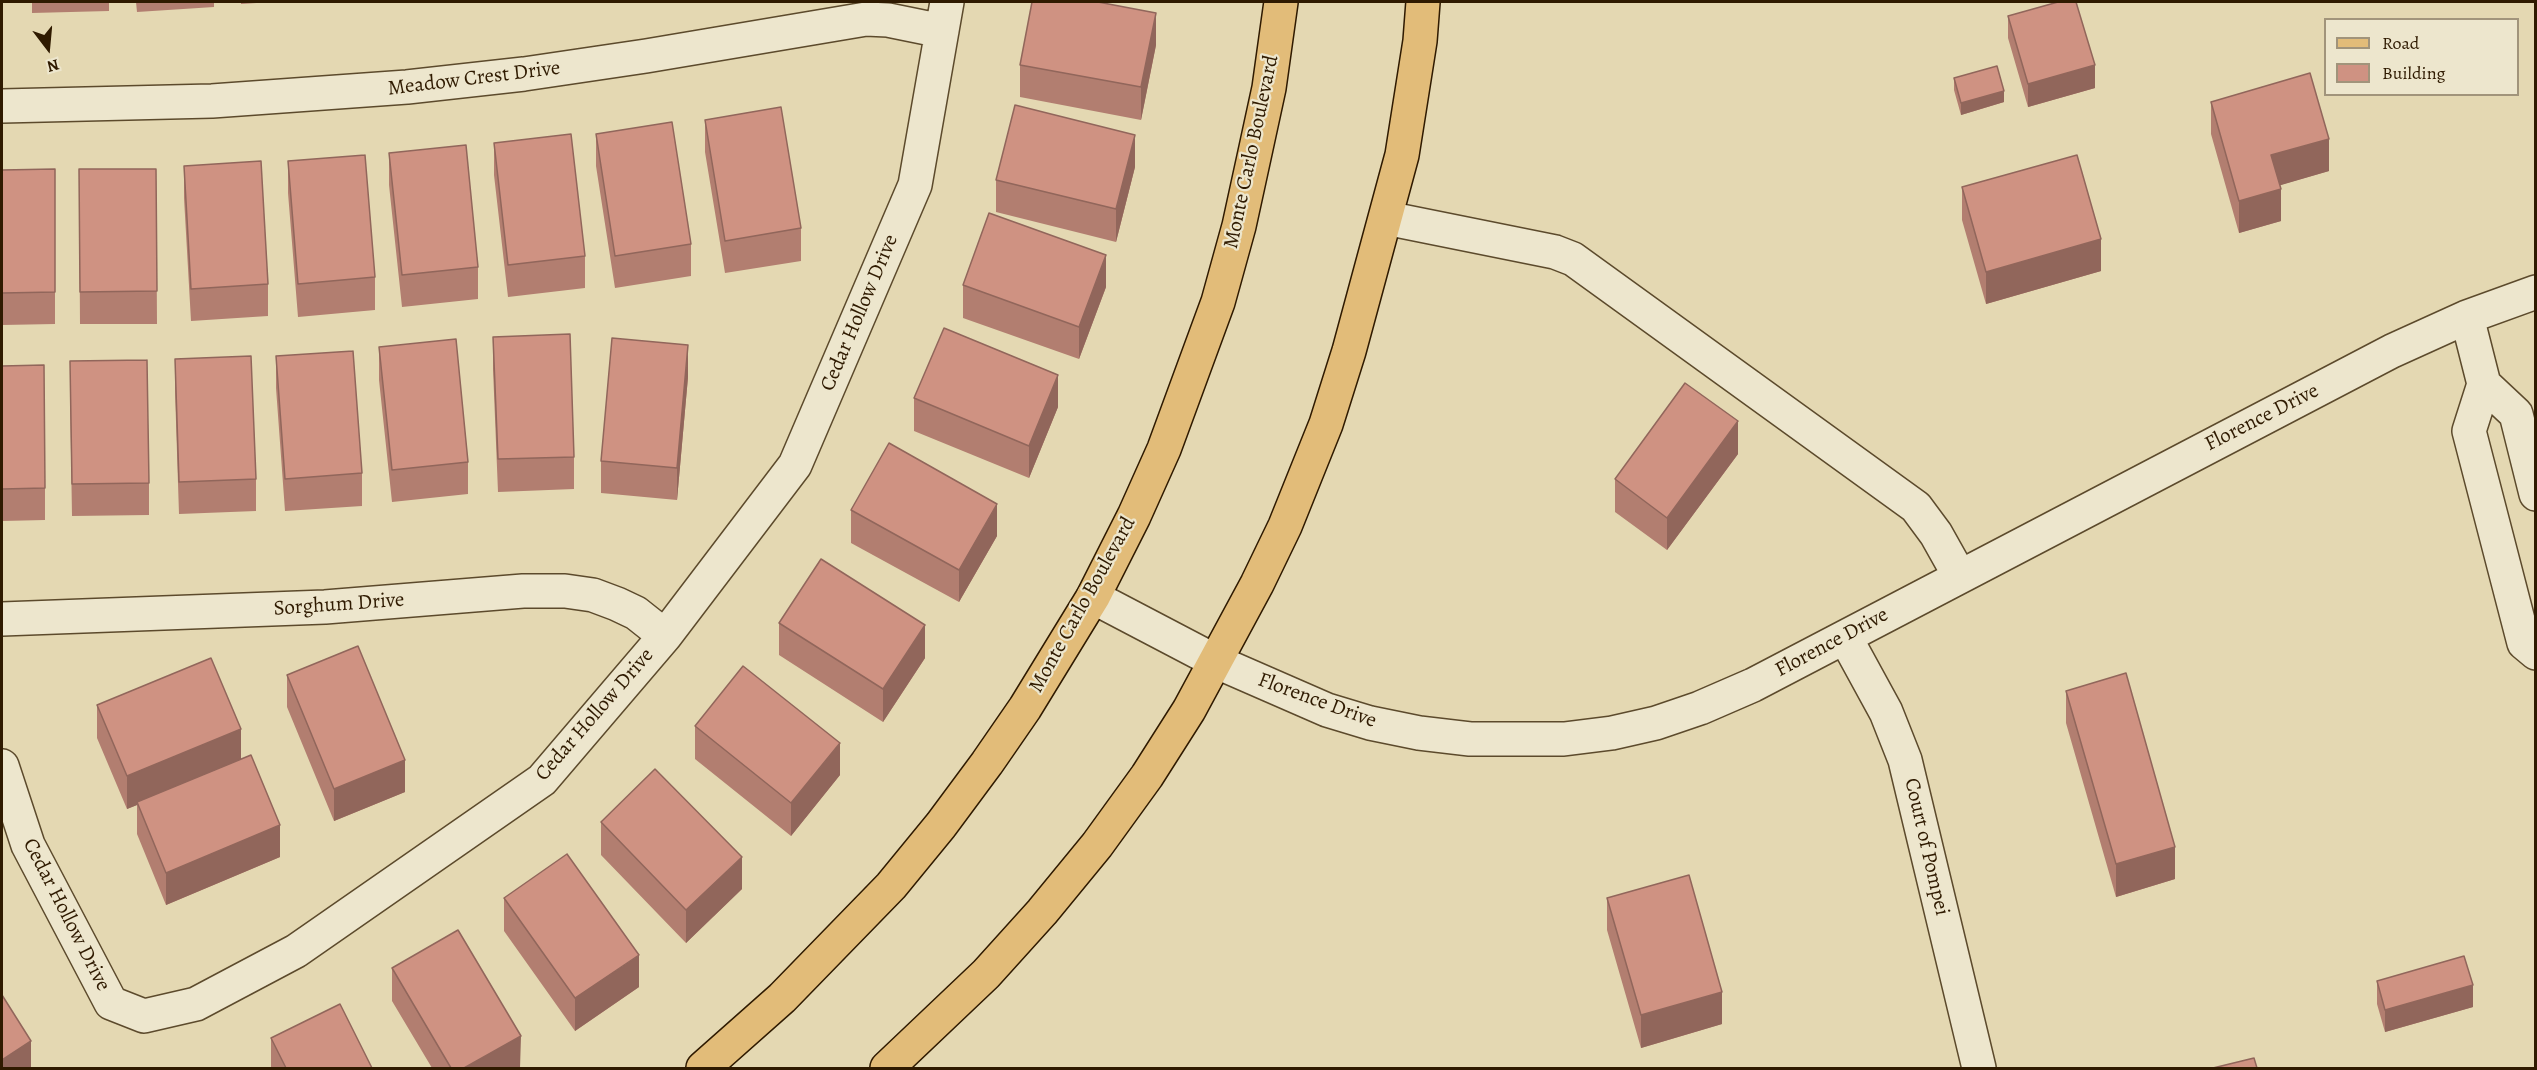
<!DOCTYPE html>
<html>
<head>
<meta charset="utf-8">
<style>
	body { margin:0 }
	#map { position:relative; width:2537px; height:1070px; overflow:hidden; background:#e4d8b2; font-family:Alegreya,serif }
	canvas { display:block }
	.frame { position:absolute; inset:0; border:3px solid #2f1a00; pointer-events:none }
	.legend { position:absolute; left:2324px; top:18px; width:195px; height:78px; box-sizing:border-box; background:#ede6cd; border:2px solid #a1947b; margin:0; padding:8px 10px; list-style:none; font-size:18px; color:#2f1a00 }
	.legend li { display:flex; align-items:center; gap:12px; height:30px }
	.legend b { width:30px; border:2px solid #a1947b }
	.north { position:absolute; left:18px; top:18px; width:60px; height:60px; -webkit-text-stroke:4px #ede6cd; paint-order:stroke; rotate:164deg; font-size:16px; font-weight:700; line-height:24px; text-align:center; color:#2f1a00 }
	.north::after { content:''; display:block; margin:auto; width:21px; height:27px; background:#2f1a00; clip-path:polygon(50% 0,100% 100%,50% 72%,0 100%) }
</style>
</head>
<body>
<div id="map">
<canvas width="2537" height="1070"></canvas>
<div class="frame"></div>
<ul class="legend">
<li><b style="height:8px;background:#e2bc79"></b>Road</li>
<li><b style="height:16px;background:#cf9282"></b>Building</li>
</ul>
<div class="north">N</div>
</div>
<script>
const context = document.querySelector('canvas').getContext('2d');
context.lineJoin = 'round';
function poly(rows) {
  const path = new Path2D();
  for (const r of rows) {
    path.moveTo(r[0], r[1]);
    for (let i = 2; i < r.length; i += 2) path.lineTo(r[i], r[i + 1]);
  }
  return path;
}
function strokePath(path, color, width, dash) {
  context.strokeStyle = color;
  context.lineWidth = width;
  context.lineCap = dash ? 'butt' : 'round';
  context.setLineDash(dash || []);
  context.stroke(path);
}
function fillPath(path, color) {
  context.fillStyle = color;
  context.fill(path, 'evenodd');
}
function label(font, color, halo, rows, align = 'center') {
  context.font = font + ' Alegreya,serif';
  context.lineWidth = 4.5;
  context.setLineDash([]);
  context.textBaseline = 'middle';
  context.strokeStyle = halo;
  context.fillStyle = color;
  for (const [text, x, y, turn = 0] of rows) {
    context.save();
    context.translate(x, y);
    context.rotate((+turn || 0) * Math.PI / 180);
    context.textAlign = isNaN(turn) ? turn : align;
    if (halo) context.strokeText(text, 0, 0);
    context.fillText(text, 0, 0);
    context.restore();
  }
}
const minor = poly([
	[2,106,212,101,407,87,524,74,646,56,866,19,888,20,942,31],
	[1386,218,1555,252,1573,259,1916,507,1936,534,1959,575],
	[2467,317,2484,384,2516,414,2536,494],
	[2484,384,2469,431,2524,643,2536,653],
	[1093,597,1217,662,1327,710,1370,723,1419,733,1470,739,1564,739,1612,733,1656,723,1700,708,1753,685,2392,351,2467,317,2536,292],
	[2,619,325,607,523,591,565,591,593,595,617,604,636,613,665,636],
	[1845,637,1886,712,1905,760,1979,1068],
	[2,766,28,845,111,1003,144,1016,196,1004,296,951,542,780,665,636,795,465,915,185,947,2]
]);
const major = poly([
	[703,1068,782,998,891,886,941,825,987,763,1025,708,1093,597,1134,516,1164,449,1218,302,1239,226,1256,148,1269,88,1281,2],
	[887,1068,986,974,1042,912,1097,845,1147,776,1189,710,1257,584,1285,526,1326,424,1349,351,1402,155,1420,41,1423,2]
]);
const wall = poly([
	[32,2,109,2,109,11,32,13],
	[136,2,214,2,214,7,137,12],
	[241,2,272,2,241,4],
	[2008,16,2095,88,2028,107,2008,38],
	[1156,45,1141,120,1020,97,1020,65],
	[1954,78,2004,102,1961,115,1954,90],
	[2211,102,2329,171,2280,185,2281,221,2239,233,2211,134],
	[705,120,801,228,801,261,725,273,705,152],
	[596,134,691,244,691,276,615,288,596,166],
	[494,143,585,256,585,288,508,297,494,175],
	[389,153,478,267,478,299,402,307,389,185],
	[288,161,375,277,375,310,298,317,288,193],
	[184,166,268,284,268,316,191,321,184,198],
	[1135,167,1116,242,996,212,996,180],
	[55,169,55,324,2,325,2,170],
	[79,169,156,169,157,324,80,324],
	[1962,187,2101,271,1986,304,1962,220],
	[963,285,1106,287,1079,359,963,318],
	[493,337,574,457,574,489,498,492,493,369],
	[379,347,468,462,468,494,392,502,379,380],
	[276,356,362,473,362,506,285,511,276,388],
	[175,359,256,479,256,511,179,514,175,391],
	[2,366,45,488,45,520,2,521],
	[688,377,677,500,601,493,601,461],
	[70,393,149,483,149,515,72,516],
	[914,398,1058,407,1029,478,914,431],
	[1738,454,1667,550,1615,512,1615,479],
	[851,510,997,536,959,602,851,543],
	[779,623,925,658,883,722,779,655],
	[287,675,405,792,334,821,287,707],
	[2066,691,2175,879,2116,897,2066,723],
	[97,705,241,759,280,857,166,905,137,834,137,805,127,809,97,738],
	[695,726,840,775,791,836,695,759],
	[601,822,742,889,686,943,601,855],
	[504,898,639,987,575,1031,504,931],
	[1607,898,1722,1024,1641,1048,1607,930],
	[392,968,521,1068,432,1068,392,1001],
	[2377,981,2473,1007,2385,1032,2377,1004],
	[271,1038,372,1068,271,1068]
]);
const shadedWall = poly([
	[1156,13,1156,45,1141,120,1141,87],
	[2095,65,2095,88,2028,107,2028,84],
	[2004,91,2004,102,1961,115,1961,103],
	[1135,135,1135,167,1116,242,1116,209],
	[2329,139,2329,171,2271,188,2271,155],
	[2281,189,2281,221,2239,233,2239,201],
	[2101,239,2101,271,1986,304,1986,272],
	[1106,255,1106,287,1079,359,1079,327],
	[688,345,688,377,677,500,677,468],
	[1058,375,1058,407,1029,478,1029,446],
	[1738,421,1738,454,1667,550,1667,518],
	[997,504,997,536,959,602,959,570],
	[925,625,925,658,883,722,883,689],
	[241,729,241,761,137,802,137,805,127,809,127,776],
	[840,743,840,775,791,836,791,803],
	[405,760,405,792,334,821,334,789],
	[280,825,280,857,166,905,166,873],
	[2175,847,2175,879,2116,897,2116,864],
	[742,857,742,889,686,943,686,910],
	[639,955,639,987,575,1031,575,998],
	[2473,985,2473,1007,2385,1032,2385,1010],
	[1722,992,1722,1024,1641,1048,1641,1015],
	[521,1036,520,1068,464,1068],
	[31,1041,31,1068,2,1068,2,1060]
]);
const building = poly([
	[1032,2,1098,2,1156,13,1141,87,1020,65,1032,2],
	[2058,2,2076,2,2095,65,2028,84,2008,16,2058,2],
	[1997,66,2004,91,1961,103,1954,78,1997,66],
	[2310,73,2329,139,2271,155,2281,189,2239,201,2211,102,2310,73],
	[1015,105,1135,135,1116,209,996,180,1015,105],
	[781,107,801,228,725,241,705,120,781,107],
	[672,122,691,244,615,256,596,134,672,122],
	[571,134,585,256,508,265,494,143,571,134],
	[466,145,478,267,402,275,389,153,466,145],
	[365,155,375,277,298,284,288,161,365,155],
	[2077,155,2101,239,1986,272,1962,187,2077,155],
	[261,161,268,284,191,289,184,166,261,161],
	[55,169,55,292,2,293,2,170,55,169],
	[79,169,156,169,157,291,80,292,79,169],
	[989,213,1106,255,1079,327,963,285,989,213],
	[944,328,1058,375,1029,446,914,398,944,328],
	[570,334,574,457,498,459,493,337,570,334],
	[612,338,688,345,677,468,601,461,612,338],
	[456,339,468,462,392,470,379,347,456,339],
	[353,351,362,473,285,479,276,356,353,351],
	[251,356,256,479,179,482,175,359,251,356],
	[147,360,149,483,72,484,70,361,147,360],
	[44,365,45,488,2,489,2,366,44,365],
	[1685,383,1738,421,1667,518,1615,479,1685,383],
	[889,443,997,504,959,570,851,510,889,443],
	[821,559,925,625,883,689,779,623,821,559],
	[358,646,405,760,334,789,287,675,358,646],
	[211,658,241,729,127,776,97,705,211,658],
	[743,666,840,743,791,803,695,726,743,666],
	[2126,673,2175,847,2116,864,2066,691,2126,673],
	[251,755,280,825,166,873,137,802,251,755],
	[655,769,742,857,686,910,601,822,655,769],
	[567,854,639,955,575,998,504,898,567,854],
	[1689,875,1722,992,1641,1015,1607,898,1689,875],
	[458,930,521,1036,464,1068,451,1068,392,968,458,930],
	[2464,956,2473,985,2385,1010,2377,981,2464,956],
	[2,995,31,1041,2,1060,2,995],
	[340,1004,372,1068,286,1068,271,1038,340,1004],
	[2254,1058,2257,1068,2213,1068,2254,1058]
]);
const streetNames = [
	["Meadow Crest Drive",474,79,-7],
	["Monte Carlo Boulevard",1252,152,-78],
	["Cedar Hollow Drive",860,313,-67],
	["Florence Drive",2262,418,-27],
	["Sorghum Drive",339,605,-4],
	["Monte Carlo Boulevard",1083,605,-61],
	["Florence Drive",1832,643,-28],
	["Florence Drive",1317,701,20],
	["Cedar Hollow Drive",595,715,-49],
	["Court of Pompei",1926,847,77],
	["Cedar Hollow Drive",66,915,63]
];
strokePath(minor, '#5c4a2c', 36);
strokePath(major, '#2f1a00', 36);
strokePath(minor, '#ede6cd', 33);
strokePath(major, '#e2bc79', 33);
fillPath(wall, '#b27e70');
fillPath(shadedWall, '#91665b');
fillPath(building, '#cf9282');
strokePath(building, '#91665b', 1.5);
label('21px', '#2f1a00', '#ede6cd', streetNames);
</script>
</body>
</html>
